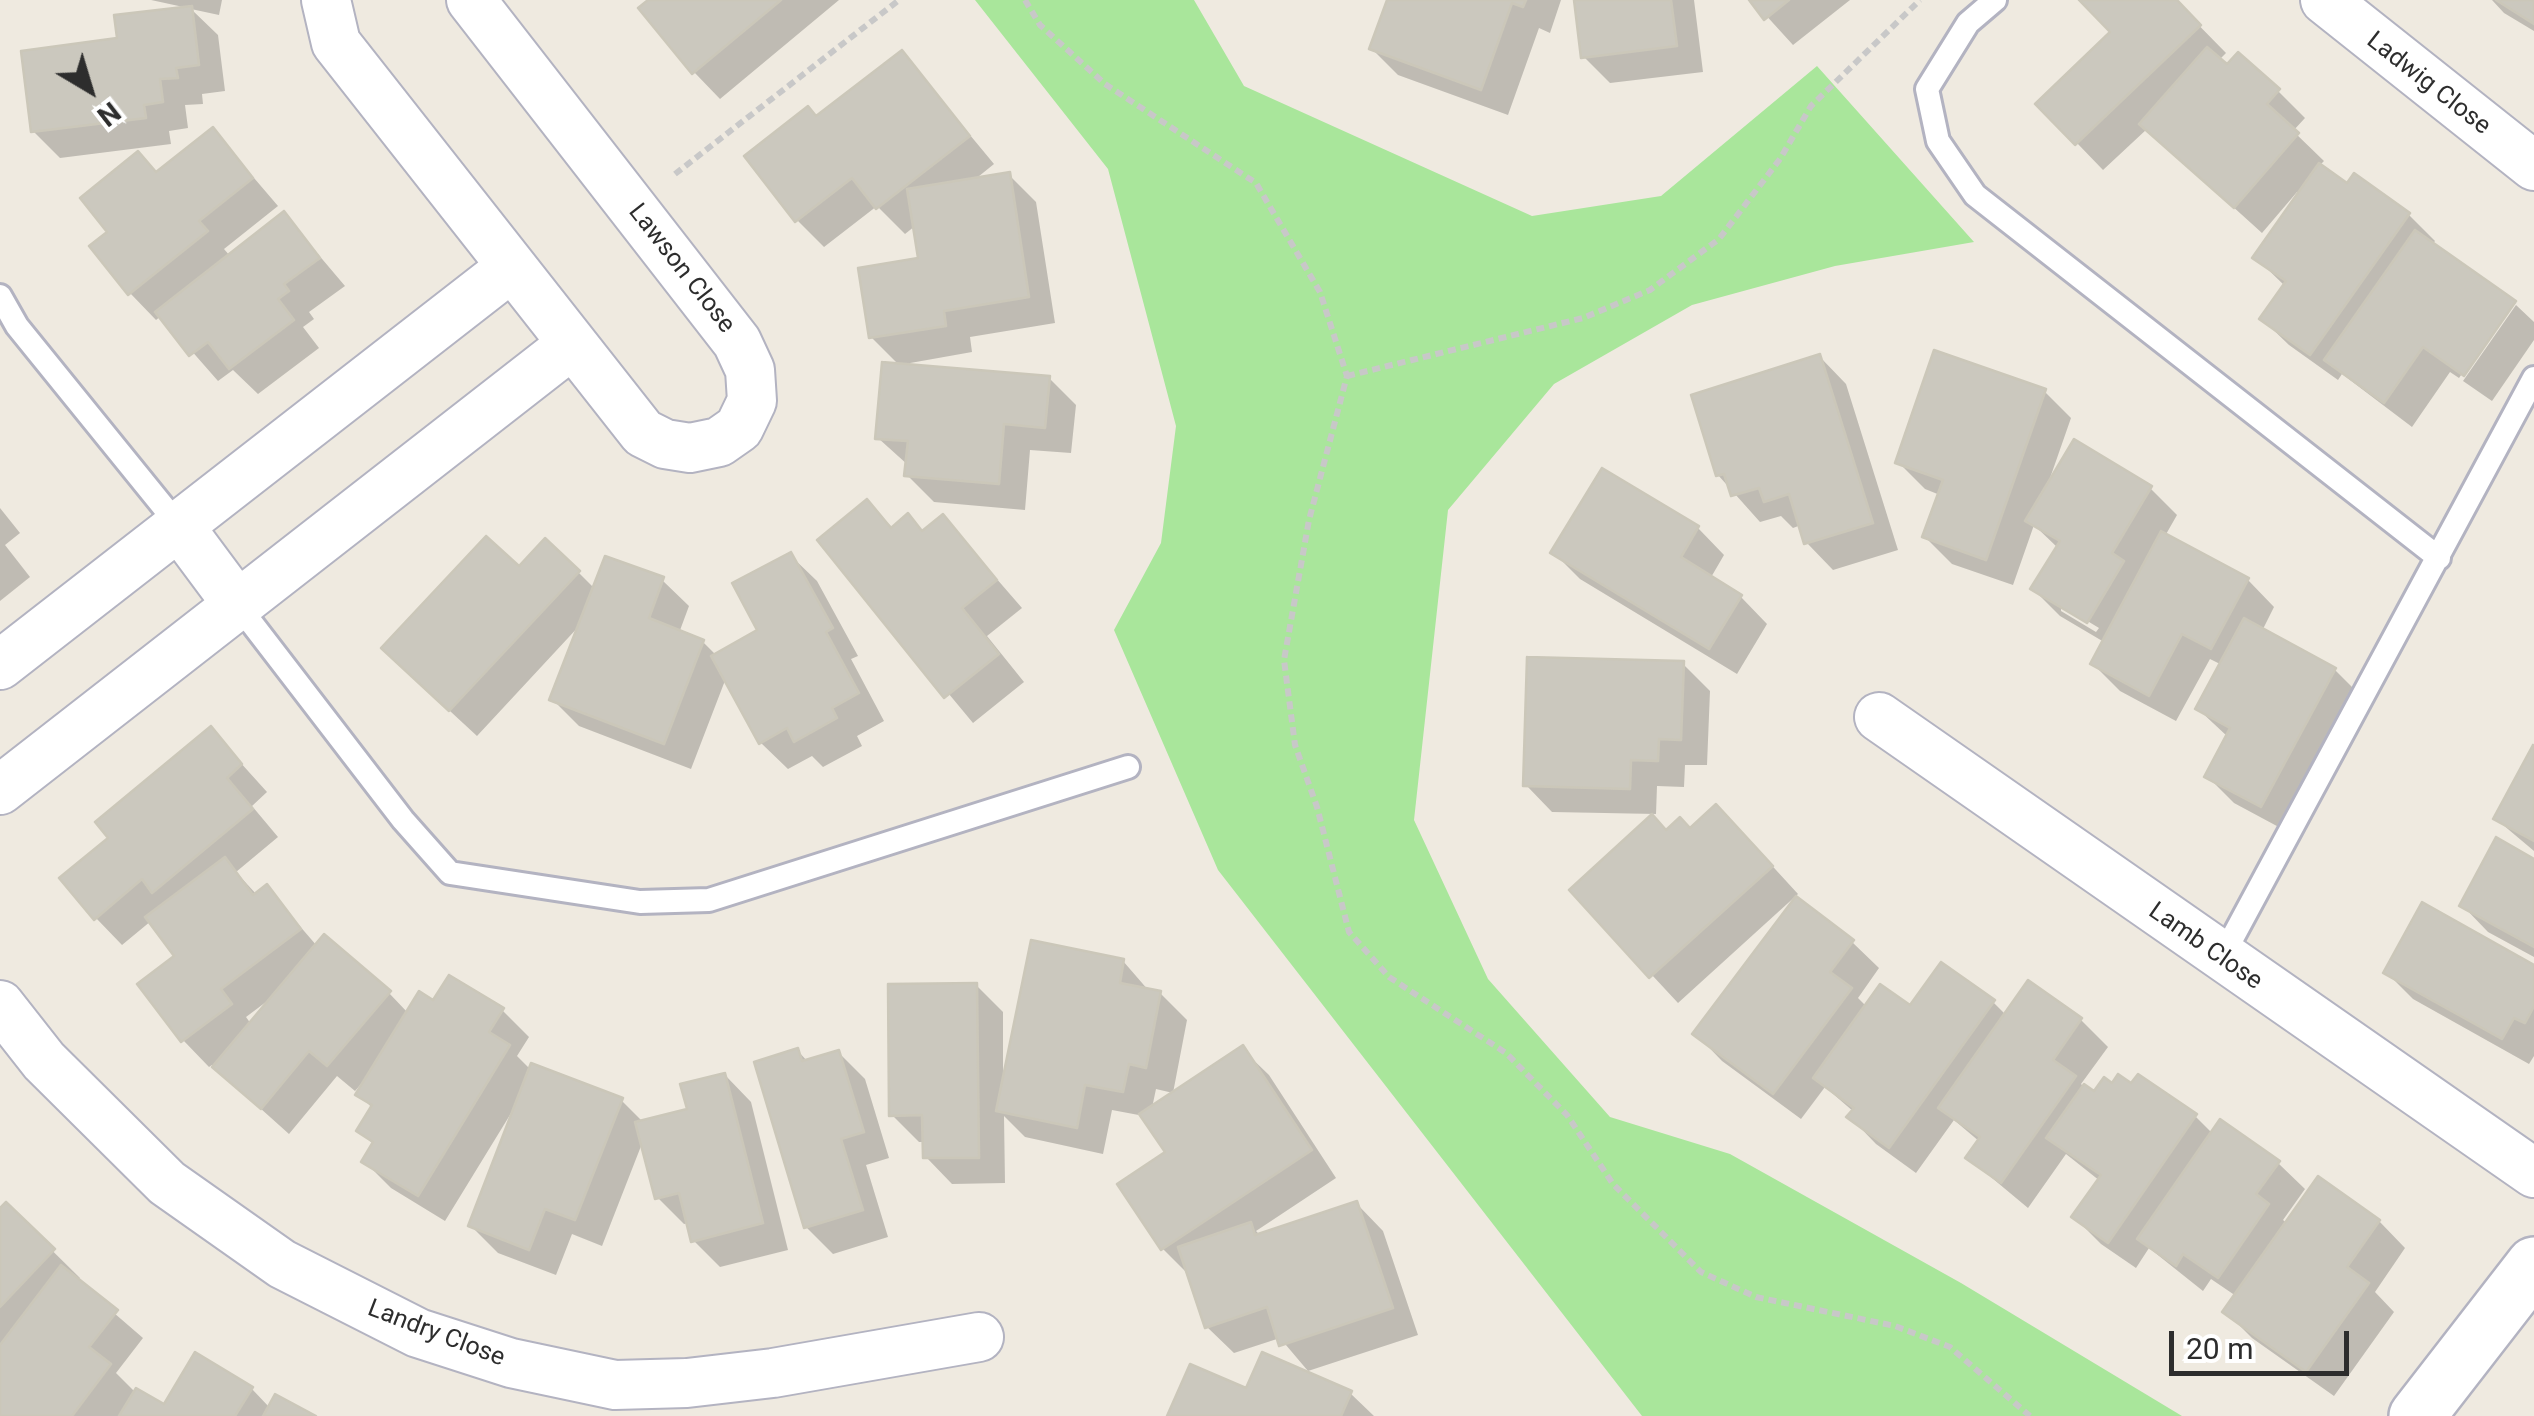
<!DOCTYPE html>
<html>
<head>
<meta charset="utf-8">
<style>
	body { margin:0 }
	#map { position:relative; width:2534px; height:1416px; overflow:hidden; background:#efeae0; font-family:Roboto,sans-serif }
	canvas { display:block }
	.north { position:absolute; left:40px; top:40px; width:100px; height:100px; -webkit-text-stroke:8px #fff; paint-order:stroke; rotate:142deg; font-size:28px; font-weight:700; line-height:40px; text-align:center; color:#2d2d2d }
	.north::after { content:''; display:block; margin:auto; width:35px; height:45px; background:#2d2d2d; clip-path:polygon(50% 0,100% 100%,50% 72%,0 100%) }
	.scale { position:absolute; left:2169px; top:1331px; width:180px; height:45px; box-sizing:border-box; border:5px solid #2d2d2d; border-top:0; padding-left:12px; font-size:30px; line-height:35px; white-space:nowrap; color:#2d2d2d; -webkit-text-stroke:8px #fff; paint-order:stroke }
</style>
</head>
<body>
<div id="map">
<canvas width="2534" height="1416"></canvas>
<div class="north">N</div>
<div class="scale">20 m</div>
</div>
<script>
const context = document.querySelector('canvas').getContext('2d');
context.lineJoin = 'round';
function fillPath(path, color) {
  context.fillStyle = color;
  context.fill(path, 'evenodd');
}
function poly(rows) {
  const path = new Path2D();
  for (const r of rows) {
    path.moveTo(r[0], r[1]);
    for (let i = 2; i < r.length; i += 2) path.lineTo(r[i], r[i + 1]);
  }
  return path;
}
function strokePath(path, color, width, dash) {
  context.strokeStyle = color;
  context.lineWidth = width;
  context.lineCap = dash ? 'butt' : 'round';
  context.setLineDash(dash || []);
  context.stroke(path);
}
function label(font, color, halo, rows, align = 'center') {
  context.font = font + ' Roboto,sans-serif';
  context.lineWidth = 8;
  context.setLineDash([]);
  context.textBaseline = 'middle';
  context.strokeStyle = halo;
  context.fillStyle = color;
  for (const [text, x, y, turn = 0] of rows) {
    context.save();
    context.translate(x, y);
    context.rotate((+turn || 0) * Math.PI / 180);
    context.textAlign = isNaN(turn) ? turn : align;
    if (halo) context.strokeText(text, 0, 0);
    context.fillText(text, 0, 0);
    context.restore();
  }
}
const green = poly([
	[975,0,1194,0,1244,86,1532,216,1661,196,1817,66,1974,242,1835,266,1692,305,1554,384,1448,510,1414,820,1488,979,1610,1117,1730,1154,1961,1283,2182,1416,1642,1416,1218,870,1114,630,1161,543,1176,426,1108,169]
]);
const shadow = poly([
	[151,0,222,0,219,15,191,9,218,35,225,91,202,94,203,104,185,105,188,128,169,131,171,144,60,158,33,131,120,40,188,8],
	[652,0,839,0,720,99,694,72],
	[1389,0,1561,0,1550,33,1539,28,1508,115,1398,75,1372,49],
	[1576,0,1694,0,1703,72,1610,83,1583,56],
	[1752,0,1850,0,1793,45],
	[2083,0,2174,0,2226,53,2219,60,2278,91,2305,118,2293,131,2324,161,2319,166,2348,186,2408,214,2435,241,2432,245,2516,304,2511,304,2459,378,2450,372,2412,427,2342,374,2338,380,2289,345,2262,319,2285,286,2256,258,2300,194,2297,192,2262,233,2147,129,2103,170,2077,143,2114,32],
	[2492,0,2534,0,2534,31,2504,13],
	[902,53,994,164,973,181,1009,175,1036,202,1055,323,970,337,972,352,899,365,871,337,921,260,915,226,905,234,877,206,824,247,797,220,817,119],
	[213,130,278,206,224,249,230,256,284,214,345,286,309,312,314,319,303,327,319,348,258,394,233,370,218,381,161,316,156,320,130,293,111,233,138,154,158,173],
	[2516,305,2534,322,2534,340,2492,401,2463,381],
	[1820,357,1846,384,1898,550,1833,570,1807,543,1801,525,1793,528,1781,516,1760,522,1718,475],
	[1049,378,1076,405,1071,453,1030,450,1025,510,934,502,907,475,908,465,878,438],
	[2044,391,2071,418,2049,481,2150,488,2177,515,2165,536,2248,580,2274,607,2262,631,2335,670,2362,697,2288,832,2234,803,2207,776,2228,737,2198,709,2222,665,2210,659,2176,721,2120,691,2093,664,2104,642,2060,616,2033,589,2058,548,2034,525,2013,585,1952,564,1925,537,1940,495,1925,489,1898,462],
	[2061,605,2099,628,2096,632,2061,611],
	[867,503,894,529,908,517,924,533,943,517,1022,608,987,636,1024,682,973,723,821,540],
	[0,508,20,533,5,545,30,577,0,601],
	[1698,528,1724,555,1710,579,1741,597,1767,624,1737,674,1580,579,1553,552],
	[790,555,817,581,858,656,851,659,884,721,857,736,862,746,823,767,812,756,788,769,761,743,726,678,691,769,579,726,552,699,581,624,477,736,411,675,519,569,578,572,595,589,662,580,689,606,679,633,703,642,717,656,761,631],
	[1683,664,1710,691,1707,765,1685,765,1684,787,1657,786,1656,814,1552,812,1526,785],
	[211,730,267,792,252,806,278,837,236,872,257,895,267,888,317,946,389,993,408,1013,434,1003,502,1010,529,1037,517,1056,531,1070,621,1100,643,1122,690,1111,725,1075,751,1102,788,1250,720,1267,693,1240,689,1223,684,1224,657,1197,643,1141,602,1246,572,1234,556,1275,498,1253,471,1226,513,1110,445,1221,391,1188,364,1161,374,1145,360,1131,373,1109,359,1094,362,1083,355,1091,337,1076,289,1134,212,1065,209,1067,183,1040,177,957,151,921,122,945,96,918,111,838],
	[270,999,251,1024,246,1017],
	[2534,749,2534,851,2496,819],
	[1690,831,1743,834,1798,894,1678,1003,1573,890,1667,833],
	[2534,862,2534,957,2488,932,2462,905],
	[1852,942,1879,968,1858,998,1867,1007,1910,1009,1993,1002,2006,1015,2028,983,2081,1020,2108,1047,2081,1084,2085,1088,2095,1094,2195,1116,2213,1134,2278,1163,2305,1189,2283,1220,2287,1223,2379,1221,2405,1248,2375,1292,2394,1312,2334,1396,2252,1338,2225,1311,2236,1296,2211,1279,2203,1291,2149,1248,2136,1268,2101,1244,2074,1217,2100,1181,2066,1154,2028,1208,1968,1158,1980,1142,1954,1120,1916,1173,1876,1144,1850,1117,1854,1112,1825,1087,1801,1119,1722,1061,1696,1034],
	[1123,961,1149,991,1160,993,1187,1020,1173,1093,1156,1089,1152,1108,1242,1049,1269,1075,1336,1178,1256,1231,1261,1236,1357,1204,1383,1231,1418,1335,1308,1371,1280,1338,1234,1353,1207,1327,1190,1276,1163,1249,1168,1153,1144,1116,1112,1110,1103,1154,1025,1137,1004,1116,1005,1183,952,1184,926,1157,925,1142,919,1142,892,1115,976,985,1003,1012,1003,1075],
	[2534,967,2534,1056,2529,1064,2413,999,2387,973],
	[798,1051,808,1062,838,1052,865,1079,889,1158,866,1165,888,1237,833,1254,806,1227],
	[6,1205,80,1278,77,1281,143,1338,116,1373,136,1393,165,1408,252,1389,270,1408,311,1416,0,1416,0,1211],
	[1248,1391,1350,1393,1374,1416,1170,1416]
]);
const building = poly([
	[648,0,781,0,692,74,638,8,648,0],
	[1387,0,1526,0,1523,7,1512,3,1481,90,1369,49,1387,0],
	[1574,0,1671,0,1677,46,1581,58,1574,0],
	[1749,0,1789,0,1764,20,1749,0],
	[2079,0,2177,0,2201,25,2075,145,2035,104,2110,32,2079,0],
	[2496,0,2534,0,2534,24,2496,0],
	[192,6,199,65,176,68,178,78,160,79,163,102,144,105,146,118,31,132,21,51,117,38,114,15,192,6],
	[2207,47,2227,64,2238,52,2280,89,2267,104,2299,133,2234,208,2139,124,2207,47],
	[902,50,970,136,876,209,852,178,795,222,744,156,808,106,816,116,902,50],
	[213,127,253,178,199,221,208,231,128,295,89,246,107,232,80,198,138,151,156,172,213,127],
	[2319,163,2347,183,2354,173,2410,213,2310,355,2259,319,2286,281,2252,258,2319,163],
	[1010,172,1029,297,944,311,946,326,869,338,858,268,918,258,907,189,1010,172],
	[284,211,320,258,284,284,289,291,278,299,294,320,229,369,208,342,189,356,155,312,284,211],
	[2415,230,2516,301,2464,376,2423,347,2384,403,2324,360,2415,230],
	[1934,350,2046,389,1986,560,1922,537,1943,480,1895,463,1934,350],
	[1820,354,1873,523,1804,544,1789,494,1764,502,1759,488,1731,496,1724,474,1716,476,1691,395,1820,354],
	[882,362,1050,376,1045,428,1004,424,999,484,904,476,908,441,875,439,882,362],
	[2074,439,2152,486,2112,553,2124,561,2087,623,2030,589,2060,541,2025,521,2074,439],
	[1602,468,1699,526,1681,557,1742,595,1709,649,1550,553,1602,468],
	[867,499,891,528,908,513,922,531,943,514,997,580,962,608,999,654,944,698,817,540,867,499],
	[2161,531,2249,578,2211,649,2182,634,2149,696,2090,664,2161,531],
	[486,536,519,566,545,538,580,571,449,711,381,648,486,536],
	[791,552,833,628,826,632,859,693,832,708,837,718,794,742,787,728,759,744,711,656,757,630,732,583,791,552],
	[605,556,664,577,649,618,704,640,664,744,549,700,605,556],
	[2244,618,2336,668,2261,807,2204,777,2230,728,2195,709,2244,618],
	[1527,657,1684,661,1681,740,1659,739,1658,761,1631,760,1630,789,1523,786,1527,657],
	[211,726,242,764,227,778,253,809,152,893,142,879,94,920,59,878,108,838,95,822,211,726],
	[2533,745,2534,746,2534,841,2493,819,2533,745],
	[1716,804,1773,866,1649,978,1569,890,1652,814,1666,830,1680,817,1690,828,1716,804],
	[2496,837,2534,859,2534,947,2459,906,2496,837],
	[225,857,253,895,267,884,301,929,221,989,232,1004,181,1042,137,984,174,956,145,917,225,857],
	[1796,896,1854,940,1830,972,1852,988,1773,1094,1692,1034,1796,896],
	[2422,902,2534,965,2534,1006,2525,1023,2514,1018,2502,1039,2383,973,2422,902],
	[324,934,391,991,327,1066,309,1051,261,1109,212,1067,324,934],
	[1031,940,1124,959,1120,983,1161,991,1146,1068,1129,1064,1123,1092,1085,1085,1077,1128,996,1111,1031,940],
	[1941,962,1995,1000,1889,1148,1846,1117,1854,1108,1813,1078,1880,984,1910,1005,1941,962],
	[449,975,504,1008,489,1032,510,1045,418,1196,361,1162,373,1142,356,1131,372,1105,355,1095,419,991,433,1000,449,975],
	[2028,980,2082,1018,2053,1060,2076,1076,2001,1183,1965,1158,1980,1137,1938,1108,2028,980],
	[977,983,979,1158,923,1158,922,1115,889,1116,888,984,977,983],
	[1243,1045,1312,1150,1161,1250,1117,1184,1165,1152,1139,1114,1243,1045],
	[798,1048,802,1061,839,1050,864,1132,841,1139,863,1210,804,1228,754,1062,798,1048],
	[531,1063,623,1098,575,1220,545,1209,529,1250,468,1226,531,1063],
	[725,1073,763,1223,691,1242,679,1193,655,1199,635,1122,687,1109,680,1084,725,1073],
	[2118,1074,2131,1083,2138,1074,2197,1114,2108,1243,2071,1217,2101,1175,2046,1138,2084,1084,2094,1091,2104,1077,2112,1083,2118,1074],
	[2220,1119,2280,1161,2256,1194,2269,1204,2218,1278,2183,1254,2176,1266,2137,1239,2220,1119],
	[2318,1176,2380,1220,2347,1267,2369,1283,2306,1372,2222,1312,2318,1176],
	[1357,1201,1393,1308,1279,1346,1267,1307,1205,1328,1178,1247,1251,1222,1255,1235,1357,1201],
	[6,1202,55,1249,0,1307,0,1208,6,1202],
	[61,1265,118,1310,89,1347,111,1364,72,1416,0,1416,0,1345,61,1265],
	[195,1352,253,1387,235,1416,119,1416,136,1388,164,1404,195,1352],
	[1262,1352,1352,1391,1341,1416,1167,1416,1190,1364,1246,1388,1262,1352],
	[275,1394,316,1416,263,1416,275,1394]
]);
const path = poly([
	[1025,0,1040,25,1105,84,1256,183,1320,292,1347,376,1309,520,1284,660,1295,745,1317,807,1349,932,1389,977,1506,1053,1567,1115,1613,1184,1701,1272,1756,1297,1895,1326,1950,1347,2030,1416],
	[675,174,899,0],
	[1347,376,1583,318,1650,290,1719,239,1780,159,1811,106,1920,0]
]);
const lane = poly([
	[1995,0,1968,23,1927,89,1938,141,1975,195,2439,558],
	[0,296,17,326,179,526],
	[237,604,403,820,450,873,640,902,709,900,1128,767],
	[2221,959,2534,378]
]);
const street = poly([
	[326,0,336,43,643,433,665,444,690,448,719,442,739,428,752,401,750,370,737,342,471,0],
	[2325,0,2534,166],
	[179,526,237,604],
	[0,665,509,269],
	[1879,717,2534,1173],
	[0,790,571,345],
	[0,1005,44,1061,167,1183,282,1264,418,1333,511,1363,615,1385,687,1383,773,1373,979,1337]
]);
const secondary = poly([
	[2417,1416,2534,1265]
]);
const streetNames = [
	["Ladwig Close",2428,84,38],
	["Lawson Close",681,269,52],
	["Lamb Close",2205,947,35],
	["Landry Close",436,1334,21]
];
fillPath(green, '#a9e69b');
fillPath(shadow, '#0003');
fillPath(building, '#cbc8be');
strokePath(building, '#cbc7b9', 2.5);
strokePath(lane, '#b3b3c1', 28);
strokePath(street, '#b3b3c1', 52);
strokePath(secondary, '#b3b3c1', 60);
strokePath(path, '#c8c8c8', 6, [8, 5]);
strokePath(lane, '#fff', 22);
strokePath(street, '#fff', 48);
strokePath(secondary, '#fff', 55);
label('25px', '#2d2d2d', '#fff', streetNames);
</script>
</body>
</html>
